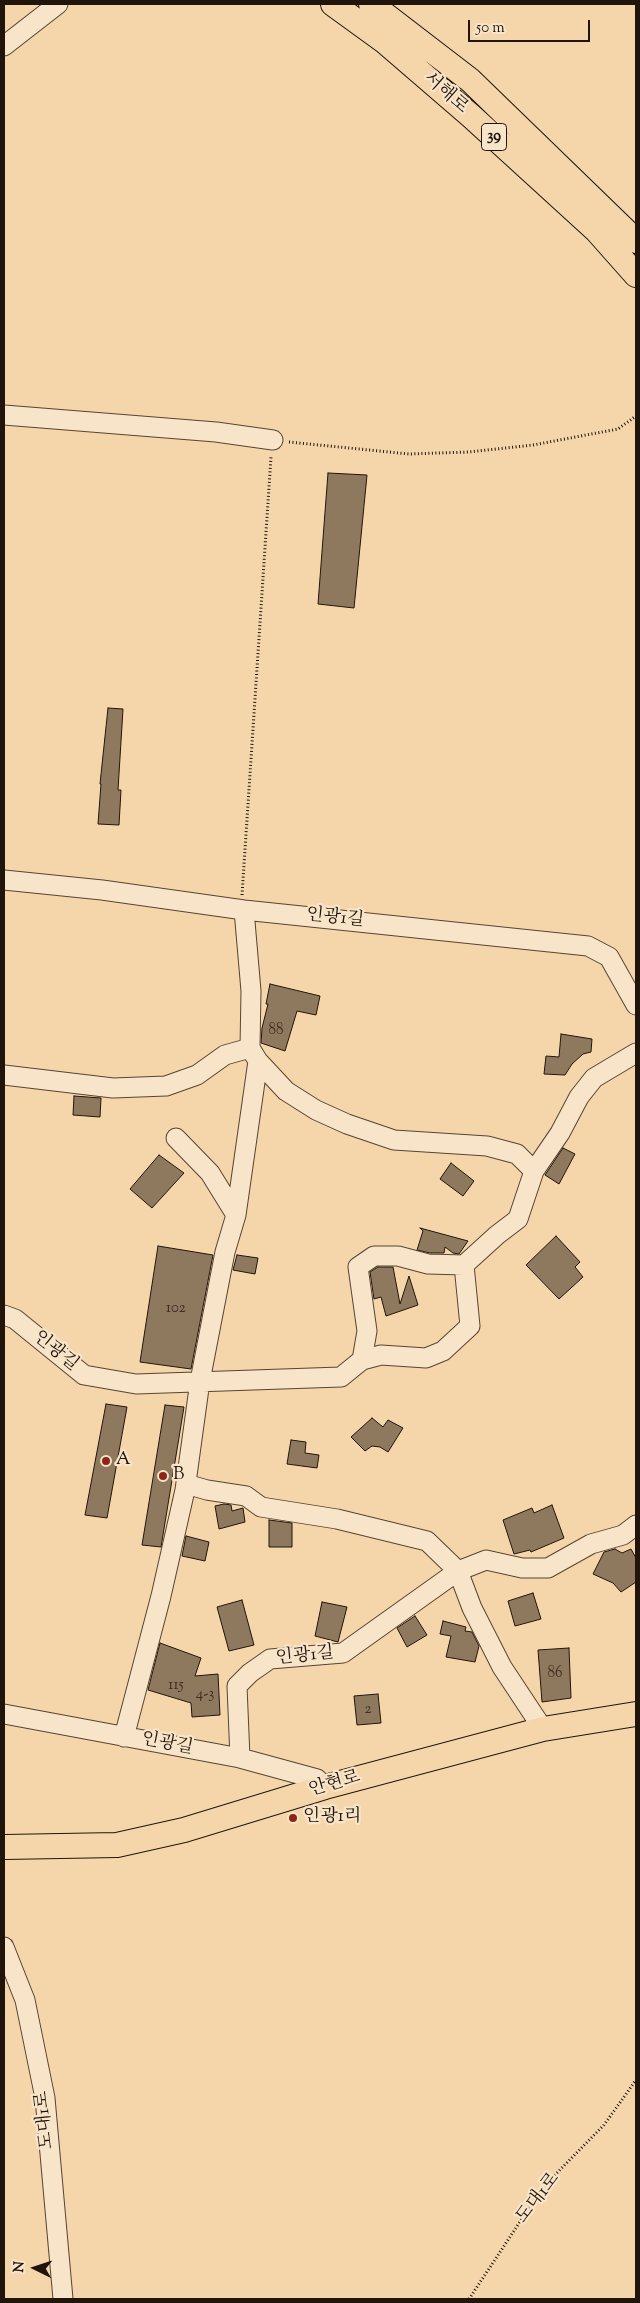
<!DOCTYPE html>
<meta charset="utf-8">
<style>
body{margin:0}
#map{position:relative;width:640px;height:2303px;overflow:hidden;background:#f5d6ab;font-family:"Sorts Mill Goudy",serif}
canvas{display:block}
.frame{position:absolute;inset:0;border:5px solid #21150b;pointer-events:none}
.north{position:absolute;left:10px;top:2243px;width:50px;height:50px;-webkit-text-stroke:4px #f8e4c8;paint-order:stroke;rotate:274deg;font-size:14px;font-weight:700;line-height:20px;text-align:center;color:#21150b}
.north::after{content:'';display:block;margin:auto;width:18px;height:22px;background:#21150b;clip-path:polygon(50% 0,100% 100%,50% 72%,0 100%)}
.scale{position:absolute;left:468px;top:20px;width:122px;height:22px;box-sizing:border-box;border:2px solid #21150b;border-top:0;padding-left:6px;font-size:15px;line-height:18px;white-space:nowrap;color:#21150b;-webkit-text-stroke:4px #f8e4c8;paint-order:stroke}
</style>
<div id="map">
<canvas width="640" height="2303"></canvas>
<div class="frame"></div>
<div class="north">N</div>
<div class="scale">50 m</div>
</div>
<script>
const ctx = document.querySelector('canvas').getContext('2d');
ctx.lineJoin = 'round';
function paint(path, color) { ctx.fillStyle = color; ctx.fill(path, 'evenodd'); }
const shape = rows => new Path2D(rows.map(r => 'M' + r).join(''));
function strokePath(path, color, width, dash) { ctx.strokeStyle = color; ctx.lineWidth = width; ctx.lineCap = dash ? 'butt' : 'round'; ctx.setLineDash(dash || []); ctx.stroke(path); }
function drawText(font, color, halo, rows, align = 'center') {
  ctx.font = font + ' "Sorts Mill Goudy","Noto Serif KR",serif'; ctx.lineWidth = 4.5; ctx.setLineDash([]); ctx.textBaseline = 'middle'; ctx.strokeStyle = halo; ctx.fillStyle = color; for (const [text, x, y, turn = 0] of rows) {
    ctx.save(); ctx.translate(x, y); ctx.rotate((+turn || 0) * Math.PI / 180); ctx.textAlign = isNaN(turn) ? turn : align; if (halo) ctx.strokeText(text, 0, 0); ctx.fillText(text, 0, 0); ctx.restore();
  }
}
const building = shape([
 [328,473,367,475,354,608,318,604,328,473],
 [108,708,123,709,118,790,121,790,119,825,98,824,101,784,100,784,108,708],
 [270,984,320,996,316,1015,297,1011,285,1051,261,1043,262,1028,268,1004,266,1004,270,984],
 [561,1034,592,1039,591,1052,583,1054,572,1064,565,1075,544,1074,546,1056,559,1057,561,1034],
 [74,1096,101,1098,100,1117,73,1115,74,1096],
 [563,1148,575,1154,559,1184,545,1175,563,1148],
 [159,1155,184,1173,152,1208,130,1189,159,1155],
 [451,1163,474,1181,463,1196,440,1179,451,1163],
 [420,1228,468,1241,459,1254,453,1253,445,1247,444,1253,430,1253,417,1250,423,1231,420,1228],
 [556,1236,580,1262,575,1267,583,1277,559,1299,526,1265,556,1236],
 [158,1246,213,1255,191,1369,140,1362,158,1246],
 [237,1255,258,1258,255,1274,233,1270,237,1255],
 [378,1267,393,1267,400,1304,409,1276,418,1305,386,1316,381,1297,374,1299,370,1272,378,1267],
 [106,1404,127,1407,107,1518,85,1515,106,1404],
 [165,1405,184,1407,161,1547,142,1545,165,1405],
 [372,1418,383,1427,388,1420,403,1428,388,1452,380,1447,372,1446,365,1451,351,1437,372,1418],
 [291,1440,306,1442,305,1453,319,1455,317,1468,287,1464,291,1440],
 [224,1504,231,1505,232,1511,243,1508,245,1522,219,1529,215,1506,224,1504],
 [552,1505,564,1538,531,1552,530,1550,514,1554,503,1520,532,1508,534,1513,552,1505],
 [269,1520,292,1523,292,1547,269,1547,269,1520],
 [186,1536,209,1542,205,1561,182,1556,186,1536],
 [615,1549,622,1553,631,1549,636,1558,636,1582,621,1592,613,1583,593,1574,604,1552,615,1549],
 [533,1593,541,1619,515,1626,508,1601,533,1593],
 [242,1600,254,1645,229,1651,217,1607,242,1600],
 [322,1602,347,1607,338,1642,315,1636,322,1602],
 [415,1616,427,1635,407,1647,397,1628,415,1616],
 [443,1621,466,1627,465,1631,472,1632,479,1646,475,1662,446,1657,451,1636,440,1634,443,1621],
 [160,1643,201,1658,195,1676,218,1674,220,1715,192,1717,191,1703,148,1690,160,1643],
 [569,1648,571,1698,542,1702,538,1650,569,1648],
 [378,1694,381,1723,357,1725,354,1696,378,1694]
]);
paint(building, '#8f795e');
strokePath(building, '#21150b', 1);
const minor = shape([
 [4,46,58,4],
 [4,415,216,432,273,440],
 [4,880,102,890,244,910,588,946,609,957,636,1005],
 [244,910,251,991,250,1048],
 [258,1061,286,1091,316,1110,347,1124,394,1140,487,1146,517,1154,534,1171],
 [4,1075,113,1088,166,1086,197,1075,225,1055,250,1048],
 [176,1138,210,1173,236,1215],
 [4,1315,15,1319,84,1375,136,1384,341,1377,362,1360,367,1331,358,1267,374,1256,398,1256,428,1264,464,1265,497,1235,518,1219,534,1171,560,1133,579,1097,594,1078,636,1053],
 [362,1360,381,1355,426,1358,443,1351,470,1326,464,1265],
 [186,1484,207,1490,246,1496,261,1507,337,1519,427,1541,458,1571,472,1608,502,1667,543,1729],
 [4,1714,240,1758,317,1779,325,1787],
 [124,1737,161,1596,185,1490,200,1381,225,1252,236,1215,258,1061,250,1048],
 [240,1758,237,1686,250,1673,270,1659,343,1653,458,1571,486,1560,522,1568,548,1568,591,1544,623,1535,636,1525],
 [4,1947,25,2000,45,2098,63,2299]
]);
const major = shape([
 [333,4,384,41,471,116,597,231,636,275],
 [371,4,470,80,636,241],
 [4,1847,117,1845,184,1830,325,1787,543,1729,636,1714]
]);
strokePath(minor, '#564533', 21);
strokePath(major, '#21150b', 26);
strokePath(shape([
 [289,442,409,454,469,452,533,445,618,429,636,416],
 [242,895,271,457],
 [469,2299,543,2187,604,2125,636,2080]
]), '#21150b', 3, [1, 2.5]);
strokePath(minor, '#f8e4c8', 19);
strokePath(major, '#f5d6ab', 24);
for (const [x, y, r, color] of [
 [106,1461,5,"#8f2418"],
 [163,1476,5,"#8f2418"],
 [293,1818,5,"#8f2418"]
]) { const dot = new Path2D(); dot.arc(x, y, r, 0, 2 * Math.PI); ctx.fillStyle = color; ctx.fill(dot); strokePath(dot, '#f8e4c8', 2); }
drawText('15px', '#3c2e20', null, [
 ["88",276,1031],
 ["102",176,1309],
 ["86",555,1674],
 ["115",176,1686],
 ["4-3",205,1695],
 ["2",368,1710]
]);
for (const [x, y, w] of [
 [494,137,25]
]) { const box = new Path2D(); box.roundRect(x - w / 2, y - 13.5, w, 27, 4); ctx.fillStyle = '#f8e4c8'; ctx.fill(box); strokePath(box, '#21150b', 1); }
drawText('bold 16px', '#21150b', null, [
 ["39",494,137]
]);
drawText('18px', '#21150b', '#f8e4c8', [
 ["서해로",445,94,41],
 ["인광1길",335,919,6],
 ["인광길",55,1352,39],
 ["인광1길",305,1657,-6],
 ["인광길",167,1745,11],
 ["안현로",335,1785,-16],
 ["도대1로",46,2120,-96],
 ["도대1로",539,2199,-52]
]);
drawText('18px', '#21150b', '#f8e4c8', [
 ["A",116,1461],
 ["B",173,1476],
 ["인광1리",303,1818]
], 'left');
</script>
